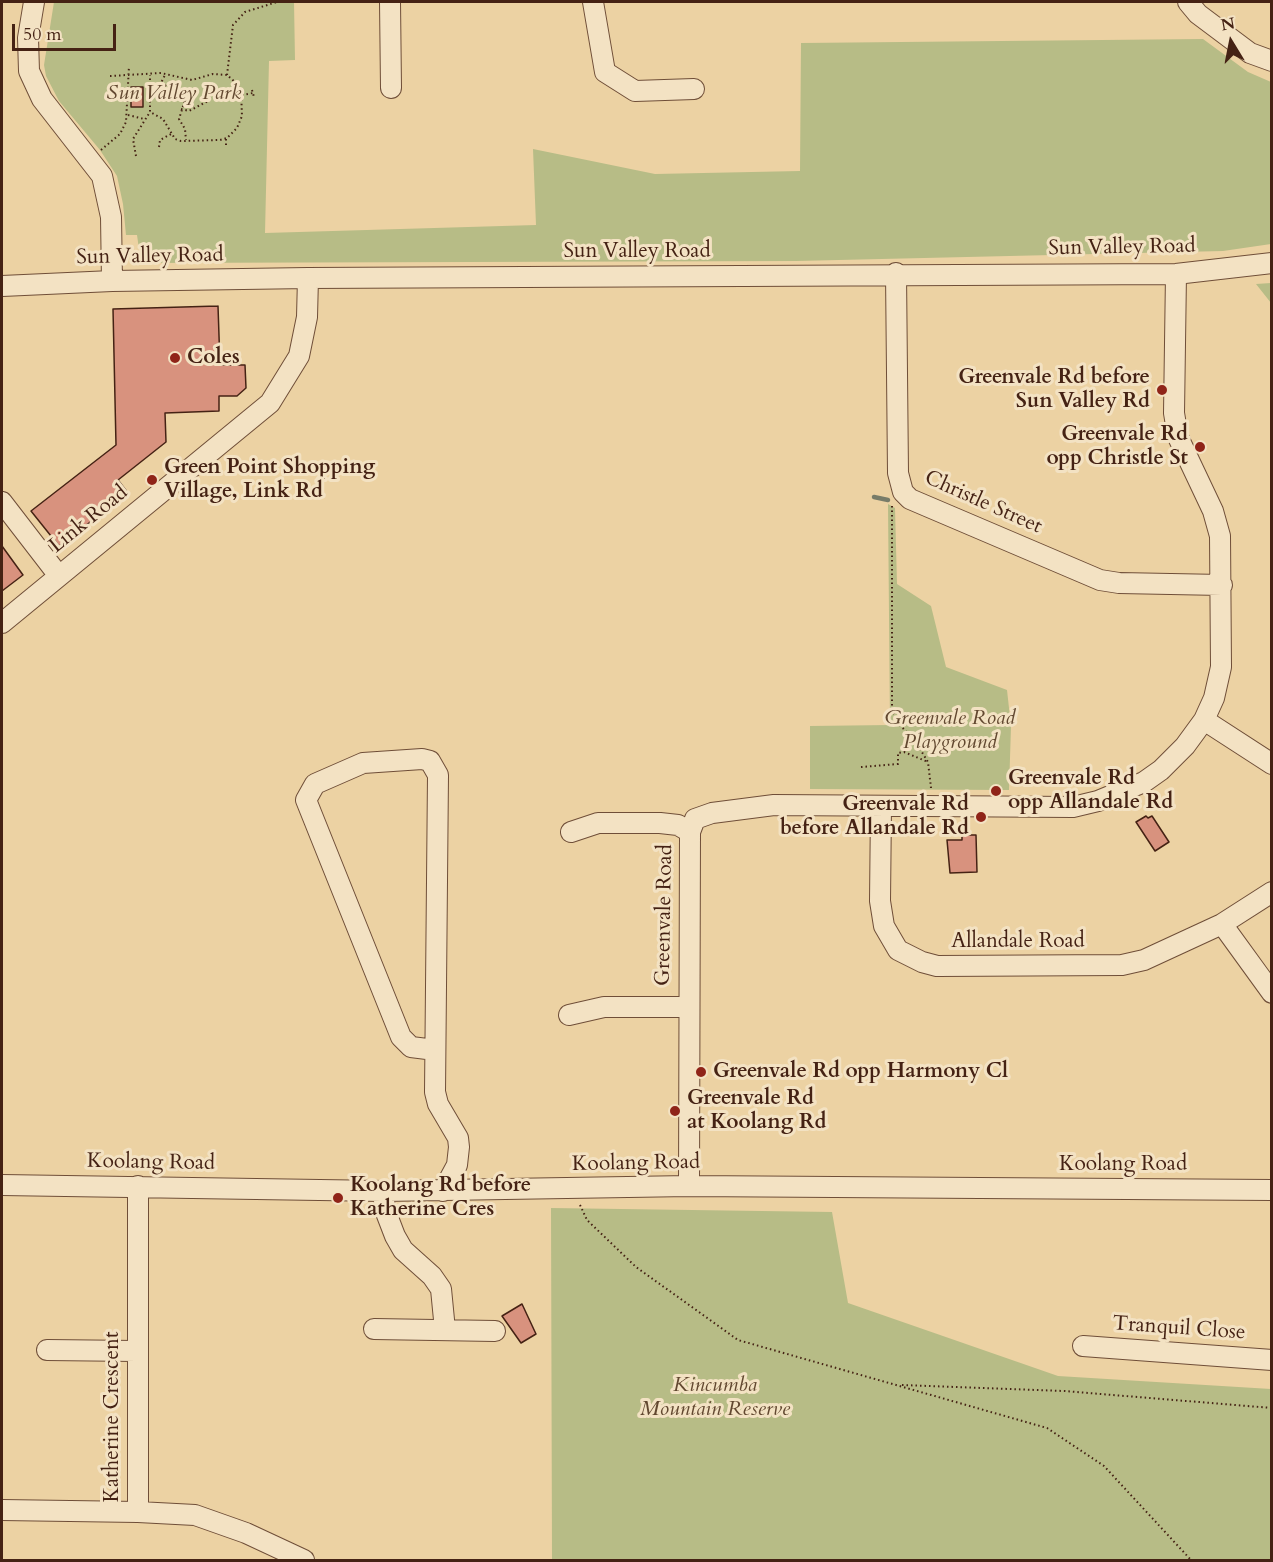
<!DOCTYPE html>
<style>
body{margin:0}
#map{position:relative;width:1273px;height:1562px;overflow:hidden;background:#ecd2a3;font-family:Cardo,serif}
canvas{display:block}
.frame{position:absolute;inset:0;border:3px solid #452214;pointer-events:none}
.north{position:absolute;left:1201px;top:12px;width:60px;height:60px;-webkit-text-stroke:4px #f3e2c3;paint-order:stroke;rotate:350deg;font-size:16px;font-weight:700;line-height:24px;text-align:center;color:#452214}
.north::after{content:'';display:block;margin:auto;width:21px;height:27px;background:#452214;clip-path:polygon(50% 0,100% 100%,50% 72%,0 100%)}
.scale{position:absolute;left:12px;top:24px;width:104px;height:27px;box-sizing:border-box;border:3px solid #452214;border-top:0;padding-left:8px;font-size:18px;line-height:21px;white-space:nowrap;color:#452214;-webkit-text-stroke:4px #f3e2c3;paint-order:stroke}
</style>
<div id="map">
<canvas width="1273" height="1562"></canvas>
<div class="frame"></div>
<div class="north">N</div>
<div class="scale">50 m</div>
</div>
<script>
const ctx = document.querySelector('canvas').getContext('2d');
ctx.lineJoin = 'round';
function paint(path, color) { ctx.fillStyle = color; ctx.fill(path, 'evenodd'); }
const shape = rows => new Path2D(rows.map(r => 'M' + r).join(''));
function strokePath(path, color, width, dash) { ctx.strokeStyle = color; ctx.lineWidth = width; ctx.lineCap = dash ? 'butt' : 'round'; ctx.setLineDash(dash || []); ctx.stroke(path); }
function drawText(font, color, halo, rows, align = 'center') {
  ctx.font = font + ' Cardo,serif'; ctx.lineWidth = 6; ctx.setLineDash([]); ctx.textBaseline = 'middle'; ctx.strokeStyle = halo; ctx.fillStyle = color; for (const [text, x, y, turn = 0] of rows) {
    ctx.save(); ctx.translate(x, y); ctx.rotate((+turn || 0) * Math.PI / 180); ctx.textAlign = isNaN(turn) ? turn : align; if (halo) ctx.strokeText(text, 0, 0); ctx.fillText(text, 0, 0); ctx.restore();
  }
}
paint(shape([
 [54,2,294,2,295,60,269,61,265,233,536,225,533,149,655,174,800,171,801,43,1203,39,1248,72,1271,82,1271,244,1223,251,796,261,141,263,137,235,126,235,123,204,117,176,100,150,59,101,46,76,44,65],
 [1271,283,1272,283,1271,303,1256,284],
 [888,504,895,508,897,584,931,606,946,667,1007,690,1011,726,1009,790,810,789,810,726,890,725],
 [551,1208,832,1212,848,1303,1058,1376,1271,1389,1271,1560,552,1560]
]), '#b7bc86');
strokePath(shape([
 [874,497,888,500]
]), '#787c69', 4.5);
const building = shape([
 [131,87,143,87,143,107,131,107,131,87],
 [218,306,220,365,245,365,246,388,237,396,219,396,219,411,165,413,166,442,118,480,128,493,59,546,31,511,116,445,113,309,218,306],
 [2,546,23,575,2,591,2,546],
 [1146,816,1148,818,1152,816,1169,842,1155,851,1136,822,1146,816],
 [962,835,976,835,977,872,950,873,947,840,962,840,962,835],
 [522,1304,536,1334,521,1343,502,1316,522,1304]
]);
paint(building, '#d8927e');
strokePath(building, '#452214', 1.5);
const minor = shape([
 [34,2,28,38,29,71,42,99,102,176,111,217,112,281],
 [390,2,391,88],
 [593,2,605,72,635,91,694,89],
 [1188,2,1198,14,1250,53,1272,61],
 [896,273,898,473,903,492,910,499,1100,580,1119,583,1222,585],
 [2,286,112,281,308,278,1176,274,1272,263],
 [2,502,59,576],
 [2,623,270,403,299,356,307,317,308,278],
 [1204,720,1272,764],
 [881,806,880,901,884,926,898,950,922,962,937,966,1122,965,1144,960,1222,924,1272,892],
 [571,832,598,823,660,823,678,825,690,832],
 [1222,924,1272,993],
 [569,1015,604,1007,688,1007],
 [435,1050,411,1047,401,1037,306,800,315,784,363,763,422,759,430,761,438,775,435,1092,438,1104,458,1138,459,1147,457,1165,443,1191],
 [2,1185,383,1191,689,1186,1272,1190],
 [689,1186,690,832,695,819,712,813,774,805,1073,807,1098,801,1144,782,1161,770,1185,746,1204,720,1214,698,1221,667,1220,536,1213,511,1178,437,1174,413,1176,274],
 [383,1191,385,1210,395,1236,403,1250,432,1276,441,1289,445,1330],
 [374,1329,495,1331],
 [1083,1346,1272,1360],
 [47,1350,136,1351],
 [2,1510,138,1512,138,1186],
 [138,1512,195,1515,246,1533,304,1560]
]);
strokePath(minor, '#6f4e38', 22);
strokePath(shape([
 [227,75,233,25,245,12,277,2],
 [110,76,161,73,192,80,213,74,227,75,236,83,241,91,242,116,237,128,227,138,220,140,181,141,175,139,163,119,150,112,150,75],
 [161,83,181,94,185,100,179,119,185,129,186,140],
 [150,87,161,83,165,75],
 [252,90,254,97],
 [242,95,253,93],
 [185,100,194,107],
 [181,109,189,111,208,101,212,94],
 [128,115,144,119],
 [226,139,226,146],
 [159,147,160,140,171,134],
 [101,150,120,134,126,122,129,66],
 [136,156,133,139,150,112],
 [892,506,892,709,899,724,915,741,928,762,931,788],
 [861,767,898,764,898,753,904,752,928,762],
 [580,1205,587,1220,636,1267,738,1340,1047,1428,1104,1466,1191,1560],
 [902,1385,1064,1391,1272,1408]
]), '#452214', 2, [1.5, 3]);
strokePath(minor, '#f3e2c3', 20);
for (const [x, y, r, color] of [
 [175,358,6,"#8f2418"],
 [1162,390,6,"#8f2418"],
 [1200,447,6,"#8f2418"],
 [152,480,6,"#8f2418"],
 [996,791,6,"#8f2418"],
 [981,817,6,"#8f2418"],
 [701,1072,6,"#8f2418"],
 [675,1111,6,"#8f2418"],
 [338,1198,6,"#8f2418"]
]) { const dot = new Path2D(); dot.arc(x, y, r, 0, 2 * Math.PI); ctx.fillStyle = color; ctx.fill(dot); strokePath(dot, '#f3e2c3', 2); }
drawText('italic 21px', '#624830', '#f3e2c3', [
 ["Sun Valley Park",174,94],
 ["Greenvale Road",950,719],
 ["Playground",950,743],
 ["Kincumba",715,1386],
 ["Mountain Reserve",715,1410]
]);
drawText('21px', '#452214', '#f3e2c3', [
 ["Sun Valley Road",1122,248,-1],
 ["Sun Valley Road",637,252],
 ["Sun Valley Road",150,257,-1],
 ["Christle Street",983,503,24],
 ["Link Road",89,520,-39],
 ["Greenvale Road",665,915,-89],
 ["Allandale Road",1018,942],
 ["Koolang Road",151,1163,1],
 ["Koolang Road",636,1164,-1],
 ["Koolang Road",1123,1165],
 ["Tranquil Close",1179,1329,4],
 ["Katherine Crescent",113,1417,-90]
]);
drawText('bold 21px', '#452214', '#f3e2c3', [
 ["Coles",187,358],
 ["Greenvale Rd before",1150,378,"right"],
 ["Sun Valley Rd",1150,402,"right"],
 ["Greenvale Rd",1188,435,"right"],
 ["opp Christle St",1188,459,"right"],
 ["Green Point Shopping",164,468],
 ["Village, Link Rd",164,492],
 ["Greenvale Rd",1008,779],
 ["opp Allandale Rd",1008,803],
 ["Greenvale Rd",969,805,"right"],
 ["before Allandale Rd",969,829,"right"],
 ["Greenvale Rd opp Harmony Cl",713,1072],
 ["Greenvale Rd",687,1099],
 ["at Koolang Rd",687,1123],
 ["Koolang Rd before",350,1186],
 ["Katherine Cres",350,1210]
], 'left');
</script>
